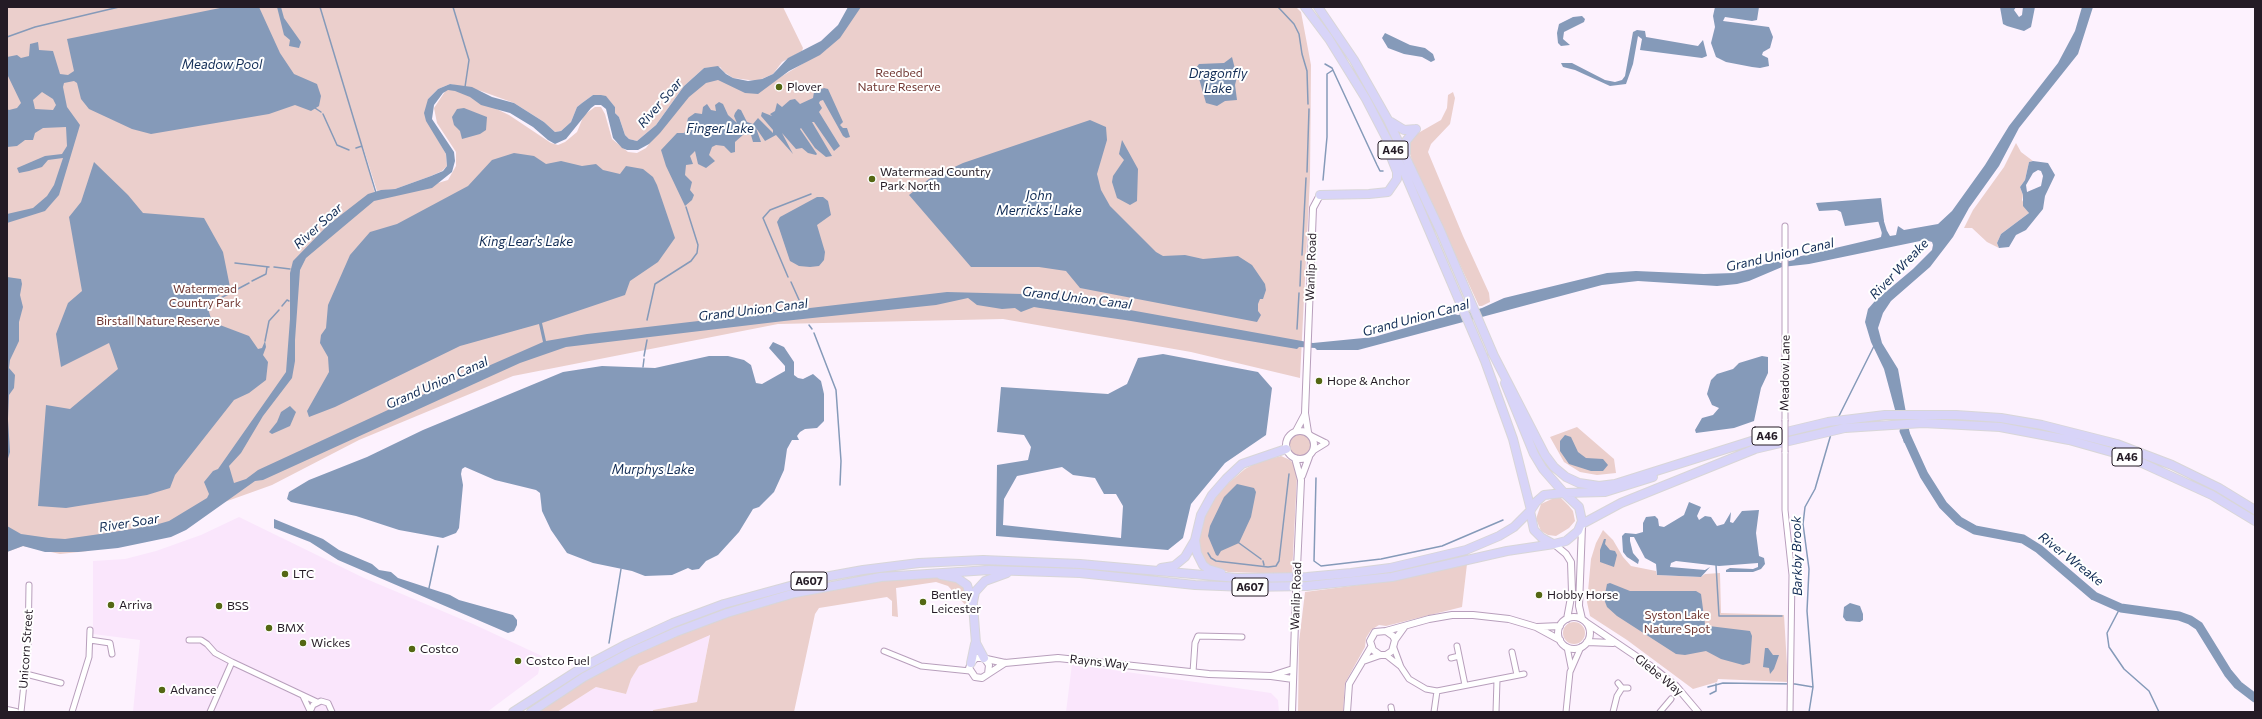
<!DOCTYPE html>
<style>
body{margin:0}
#map{position:relative;width:2262px;height:719px;overflow:hidden;background:#fdf2fe;font-family:Commissioner,sans-serif}
canvas{display:block}
.frame{position:absolute;inset:0;border:8px solid #241b25;pointer-events:none}
</style>
<div id="map">
<canvas width="2262" height="719"></canvas>
<div class="frame"></div>
</div>
<script>
const ctx = document.querySelector('canvas').getContext('2d');
ctx.lineJoin = 'round';
function paint(path, color) { ctx.fillStyle = color; ctx.fill(path, 'evenodd'); }
const shape = rows => new Path2D(rows.map(r => 'M' + r).join(''));
function strokePath(path, color, width, dash) { ctx.strokeStyle = color; ctx.lineWidth = width; ctx.lineCap = dash ? 'butt' : 'round'; ctx.setLineDash(dash || []); ctx.stroke(path); }
function drawText(font, color, halo, rows, align = 'center') {
  ctx.font = font + ' Commissioner,sans-serif'; ctx.lineWidth = 4; ctx.setLineDash([]); ctx.textBaseline = 'middle'; ctx.strokeStyle = halo; ctx.fillStyle = color; for (const [text, x, y, turn = 0] of rows) {
    ctx.save(); ctx.translate(x, y); ctx.rotate((+turn || 0) * Math.PI / 180); ctx.textAlign = isNaN(turn) ? turn : align; if (halo) ctx.strokeText(text, 0, 0); ctx.fillText(text, 0, 0); ctx.restore();
  }
}
paint(shape([
 [239,517,364,578,473,624,542,656,538,674,487,712,133,712,140,640,93,634,93,561,125,559,156,551,201,535],
 [710,634,697,702,653,710,653,712,557,712,596,687,626,694,630,680,639,666],
 [1072,664,1271,693,1278,700,1279,712,1066,712]
]), '#fae6fc');
paint(shape([
 [7,7,783,7,803,48,802,51,782,62,773,74,757,81,733,78,724,72,720,67,704,68,684,86,656,125,637,141,629,139,625,135,619,117,615,113,615,107,608,99,601,95,593,95,582,103,577,107,571,122,561,131,555,132,544,122,514,103,481,91,450,84,438,89,428,99,435,135,446,154,447,166,442,171,431,176,395,189,377,191,362,144,376,198,415,190,448,180,456,166,456,152,437,123,434,108,446,90,453,88,509,115,551,143,558,145,565,142,577,132,584,115,595,107,601,107,605,114,612,139,628,152,637,153,646,148,680,104,707,78,715,77,754,93,827,49,852,7,1296,7,1301,12,1311,65,1310,178,1300,378,1191,352,1003,319,778,324,513,376,359,440,272,485,88,551,60,554,23,546,7,552],
 [1453,92,1455,98,1450,124,1431,144,1428,152,1463,236,1489,293,1490,302,1482,306,1479,306,1412,161,1409,149,1410,142,1413,136,1441,120,1447,108,1448,95],
 [2016,143,2021,152,2033,161,2029,162,2025,180,2020,187,2023,195,2022,200,2029,213,2001,234,1997,243,1999,248,1987,242,1972,228,1964,228,1973,210,2004,167],
 [1577,427,1614,459,1616,473,1597,475,1580,472,1564,462,1550,437],
 '1286 445a14 14 0 1 1 28 0a14 14 0 1 1-28 0Z',
 [1281,456,1290,460,1294,464,1297,476,1292,574,1228,572,1208,565,1199,550,1199,537,1205,513,1212,501,1225,486,1245,469,1258,462],
 [1554,498,1561,498,1569,506,1573,511,1575,521,1569,528,1556,536,1548,535,1541,531,1536,519,1541,504],
 [1603,530,1613,540,1623,557,1631,566,1656,571,1657,575,1701,577,1705,574,1720,573,1721,613,1784,615,1788,682,1718,679,1717,682,1693,689,1627,640,1590,616,1587,602,1591,559,1596,543],
 [1467,564,1462,607,1386,626,1379,625,1371,630,1366,638,1365,647,1345,683,1343,712,1298,712,1299,642,1305,592,1397,580],
 [915,574,962,581,973,605,969,609,948,586,936,582,896,588,898,617,892,616,892,601,887,597,819,608,815,614,794,712,653,712,653,710,697,702,710,635,639,666,631,679,626,694,596,687,557,712,531,712,584,677,676,632,795,593],
 '1563 633a11 11 0 1 1 22 0a11 11 0 1 1-22 0Z'
]), '#ebcfcc');
paint(shape([
 [225,7,259,7,280,53,294,74,317,84,321,96,319,106,311,111,295,105,269,114,151,134,132,129,89,109,81,99,77,83,74,81,64,83,63,87,67,107,80,125,59,195,45,211,7,223,7,214,33,208,47,196,54,185,63,158,48,160,42,167,29,171,19,173,17,168,45,156,62,154,67,146,66,127,43,128,35,133,33,140,25,140,17,146,7,147,7,109,9,110,17,108,21,103,7,74,7,57,17,55,21,58,29,56,30,44,38,42,39,50,53,51,60,74,68,75,74,71,67,39],
 [42,92,53,99,56,105,53,110,35,109,33,100],
 [277,7,281,7,284,18,301,42,299,48,289,46,290,40,284,35],
 [848,7,861,7,840,38,820,55,789,71,758,94,745,93,718,80,706,83,689,97,660,133,649,144,638,150,627,150,622,148,613,138,606,109,601,105,595,105,591,108,566,139,555,144,548,140,533,127,510,113,481,105,470,97,455,91,448,90,443,93,434,105,432,119,454,152,455,161,452,172,432,188,374,201,306,258,300,270,295,340,295,361,292,378,263,416,241,453,229,466,234,483,246,479,258,470,390,409,543,342,539,324,460,346,335,407,309,417,307,411,329,372,328,357,320,343,321,335,326,328,328,305,350,255,370,232,397,224,468,186,492,160,514,153,534,156,546,164,561,161,582,166,596,164,603,170,620,174,626,166,643,169,653,177,657,185,675,238,658,262,630,281,625,295,542,323,546,341,587,334,947,292,1022,294,1069,299,1313,343,1374,337,1454,314,1458,315,1482,308,1504,298,1607,273,1636,271,1704,274,1734,273,1755,268,1758,263,1762,265,1778,261,1780,263,1794,260,1797,257,1878,238,1881,237,1882,232,1887,231,1890,236,1896,235,1898,226,1904,230,1938,224,1952,211,1985,165,2009,126,2058,63,2075,31,2082,7,2093,7,2078,54,2019,128,1999,166,1969,208,1953,237,1930,267,1891,301,1883,313,1878,328,1882,343,1898,369,1911,440,1904,443,1884,369,1871,342,1865,322,1868,309,1875,301,1913,269,1932,250,1933,245,1932,242,1925,240,1809,264,1782,267,1749,281,1737,284,1717,286,1638,281,1602,285,1358,350,1317,350,1315,348,1299,347,1297,349,1125,320,1040,308,1034,307,1021,312,1015,308,1002,309,977,305,968,298,936,305,784,321,566,347,520,363,263,480,255,481,186,530,171,537,118,548,78,552,45,552,23,546,7,552,7,526,21,534,49,538,65,539,107,533,155,525,169,521,207,498,209,494,204,482,213,471,218,469,286,372,290,319,290,273,293,261,328,225,368,194,381,190,395,189,431,176,443,171,447,166,446,154,426,121,424,113,428,99,438,89,450,84,472,87,492,97,514,103,544,122,555,132,561,131,571,122,577,107,582,103,593,95,601,95,606,96,615,107,615,113,619,117,625,135,629,139,637,141,656,125,684,86,704,68,718,66,726,74,733,78,748,81,762,79,773,74,788,58,821,41,838,25],
 [1715,7,1759,7,1757,20,1752,21,1725,17,1723,21,1769,27,1773,37,1770,48,1763,52,1762,55,1768,58,1769,66,1760,68,1752,67,1726,62,1716,57,1711,43,1715,27,1713,16],
 [2000,7,2016,7,2014,10,2019,17,2022,15,2023,7,2035,7,2031,27,2024,31,2007,26,2003,24],
 [1582,16,1585,19,1584,22,1564,32,1563,39,1570,45,1561,46,1558,43,1557,33,1559,24,1573,17],
 [1637,30,1645,31,1646,37,1698,46,1703,40,1707,56,1702,58,1640,50,1642,39,1638,36,1633,64,1626,84,1610,86,1575,70,1563,67,1561,63,1572,63,1605,80,1615,82,1622,80,1625,76,1633,32],
 [1385,33,1410,45,1425,48,1433,54,1435,60,1431,62,1422,57,1404,54,1388,48,1382,38],
 [1232,57,1237,77,1235,85,1237,100,1225,101,1217,106,1206,103,1196,68,1199,64,1224,63],
 [824,88,828,89,843,122,840,125,843,128,847,128,850,137,846,138,843,136,823,100,820,101,819,103,822,108,819,112,840,146,834,151,814,122,812,122,832,156,826,157,815,148,801,128,800,129,817,154,816,155,808,153,802,148,796,149,782,133,793,154,776,135,765,141,756,128,761,142,753,142,751,135,744,134,735,142,735,152,731,153,724,146,716,145,712,147,709,155,715,161,706,168,698,164,695,151,690,156,693,164,686,165,685,175,692,182,690,190,694,195,692,200,685,206,666,166,661,150,677,133,684,133,686,130,691,132,687,122,688,118,695,113,702,114,703,107,707,104,711,110,716,111,715,105,719,102,723,104,728,115,737,123,734,116,735,113,738,109,741,110,747,122,753,124,758,118,773,133,773,130,761,116,762,112,772,116,770,114,775,111,777,103,782,107,790,100,795,99,800,104,813,98,814,92],
 [464,108,487,117,486,130,480,134,462,139,460,131,454,125,452,117,457,109],
 [1090,120,1106,127,1107,140,1097,174,1101,190,1110,206,1156,252,1163,256,1185,255,1203,259,1238,256,1252,265,1265,284,1266,290,1263,299,1260,299,1258,304,1258,311,1261,315,1257,322,1080,288,1066,271,1039,267,971,267,909,195,929,179,963,163],
 [1122,140,1138,169,1137,201,1130,205,1117,198,1112,182,1113,176,1124,160,1119,154],
 [2033,161,2048,163,2055,175,2045,196,2043,209,2026,230,2016,235,2009,247,1999,248,1997,243,2001,234,2029,213,2023,206,2023,195,2020,187,2025,180,2029,162],
 [2038,170,2041,171,2043,176,2041,186,2027,192,2026,185,2033,173],
 [94,162,128,195,143,213,204,218,223,252,230,287,207,305,212,322,249,336,258,349,262,348,265,341,266,347,263,355,268,362,266,380,249,393,234,400,175,475,170,488,147,495,66,508,38,506,46,405,70,409,118,369,109,343,61,367,56,334,68,303,82,291,69,217,81,202],
 [817,197,823,197,828,201,831,215,817,225,825,252,824,260,819,266,810,267,799,266,790,261,777,222,780,217],
 [1881,198,1884,221,1845,226,1841,212,1837,210,1819,211,1816,203],
 [7,277,21,279,22,284,20,295,23,307,19,322,19,341,10,360,9,368,15,375,14,388,9,395,8,419,10,452,7,462],
 [773,342,784,347,794,362,794,375,798,378,803,379,813,374,821,381,824,394,824,421,817,428,805,429,800,432,797,436,799,440,792,440,787,449,784,470,774,492,759,507,753,509,739,532,718,555,706,561,699,569,692,570,688,568,672,575,645,576,632,571,593,563,567,553,551,530,542,511,540,493,536,490,495,480,465,467,462,469,461,474,463,485,459,528,456,533,443,538,399,530,356,516,291,502,287,499,289,492,309,480,367,457,423,430,563,372,602,366,655,368,709,356,728,356,744,360,751,365,756,383,762,384,785,371,785,366,769,348],
 [1163,354,1258,372,1272,388,1266,435,1225,463,1191,504,1183,538,1168,550,996,536,997,465,1028,460,1031,447,1024,435,997,432,1001,387,1108,394,1127,384,1138,358],
 [1062,467,1073,475,1095,478,1104,494,1116,494,1123,506,1121,538,1003,525,1004,499,1017,476],
 [1762,356,1768,357,1768,373,1761,388,1754,421,1734,428,1696,433,1695,430,1702,418,1713,415,1719,408,1712,405,1707,394,1711,380,1717,374,1733,369,1739,363],
 [290,406,296,412,290,426,272,434,269,432,277,422,281,412],
 [1565,435,1571,437,1578,452,1586,458,1603,459,1608,465,1603,471,1591,471,1569,464,1560,451,1560,441],
 [1237,484,1254,488,1256,492,1251,517,1239,543,1221,551,1218,556,1216,555,1208,536,1210,526,1224,497],
 [1689,502,1701,507,1697,516,1699,520,1705,516,1711,517,1717,526,1724,524,1731,512,1730,522,1733,523,1742,511,1759,510,1756,533,1759,556,1764,558,1765,564,1761,569,1753,572,1726,572,1726,570,1730,568,1753,569,1758,567,1758,563,1719,566,1676,561,1671,563,1670,567,1705,570,1710,567,1701,577,1657,575,1656,564,1645,558,1634,537,1630,537,1630,541,1633,553,1639,560,1638,564,1627,557,1623,552,1622,536,1625,533,1636,534,1643,532,1643,523,1646,517,1655,516,1658,519,1659,526,1664,527,1684,515],
 [274,519,323,539,339,550,372,564,379,570,391,572,398,578,450,595,459,600,513,615,517,620,517,625,514,631,508,633,338,560,310,542,274,528],
 [1604,539,1606,539,1605,544,1610,550,1615,551,1617,555,1614,567,1600,562,1600,550],
 [1610,583,1630,591,1696,591,1701,594,1705,624,1709,626,1750,631,1752,636,1750,663,1743,665,1721,659,1706,651,1685,655,1676,654,1617,616,1607,607,1604,599,1607,584],
 [1850,603,1860,606,1863,614,1863,620,1860,622,1846,621,1843,617,1844,607],
 [1765,648,1768,648,1773,655,1779,655,1774,669,1770,674,1769,668,1763,667]
]), '#859ab9');
strokePath(shape([
 [320,7,376,193],
 [453,7,469,60,465,87],
 [1278,7,1294,24,1299,34,1302,54,1307,71,1308,104],
 [7,37,35,27,119,7],
 [1325,64,1332,68,1377,165,1380,171,1383,171],
 [315,108,321,112],
 [323,114,337,145,349,150],
 [356,148,362,146],
 [1307,172,1309,109],
 [1323,180,1327,137,1327,74,1333,70],
 [1302,255,1306,178],
 [235,263,269,267],
 [274,267,290,269],
 [788,277,763,218,770,210,811,194],
 [252,281,266,274,267,267],
 [791,282,800,302],
 [1300,286,1301,261],
 [215,301,249,283],
 [282,306,287,300,289,301],
 [647,320,655,284,691,261,697,253,698,245,686,207],
 [809,325,812,329],
 [1297,329,1299,293],
 [814,333,836,390,841,461,840,485],
 [265,341,269,321,279,310],
 [644,356,647,340],
 [643,367,644,359],
 [1838,418,1874,346],
 [1316,478,1314,561,1321,566,1381,559,1442,546,1503,520],
 [1239,543,1261,559],
 [1208,553,1211,558,1216,561,1268,567,1276,566,1279,561,1289,474],
 [1263,561,1264,565],
 [1716,565,1719,616,1782,616],
 [429,588,438,546],
 [2120,608,2107,633,2109,647,2124,669,2149,691,2159,712],
 [609,643,621,569],
 [1708,687,1723,683,1795,684,1813,687],
 [1710,694,1716,691,1716,684],
 [1809,712,1813,687,1807,611,1809,569,1803,524,1805,507,1815,489,1831,434]
]), '#859ab9', 1.5);
strokePath(shape([
 [1881,221,1886,237]
]), '#859ab9', 5.5);
strokePath(shape([
 [1904,431,1924,475,1943,505,1959,521,1975,530,2023,539,2039,549,2094,596,2121,608,2179,616,2190,620,2199,626,2228,673,2238,685,2255,698]
]), '#859ab9', 9);
const minor = shape([
 [1785,420,1785,226],
 [1312,436,1326,443],
 [1313,451,1326,443],
 [1785,452,1785,510,1792,575,1790,712],
 [90,640,110,643,112,654],
 [189,640,201,640,207,644,215,653,232,662],
 [1457,646,1465,685],
 [1567,647,1571,667],
 [1394,648,1401,667,1409,679,1426,689,1437,691,1524,674],
 [884,651,921,666,970,671],
 [1512,652,1517,675],
 [1386,655,1400,666],
 [1451,658,1459,656],
 [1193,672,1195,643,1198,636,1242,637],
 [26,674,61,683],
 [1618,683,1622,688,1628,688],
 [303,696,310,711],
 [1391,707,1392,712],
 [21,712,28,647,29,585],
 [72,712,89,657,90,630],
 [210,712,232,662,317,702],
 [310,712,313,705,321,701,328,703,332,712],
 [1434,712,1437,691],
 [1496,712,1497,680],
 [1566,712,1570,672,1581,647],
 [1613,712,1617,696,1622,688],
 [1660,712,1671,699]
]);
const tertiary = shape([
 '1286 445a14 14 0 1 1 28 0a14 14 0 1 1-28 0Z',
 [1296,431,1305,414],
 [1308,432,1305,413,1313,208,1320,195],
 [1295,458,1301,480,1297,568],
 [1302,476,1309,457],
 [1582,526,1579,606,1582,619],
 [1554,544,1566,554,1571,562,1572,592,1567,619],
 '1558 633a16 16 0 1 1 32 0a16 16 0 1 1-32 0Z',
 [1587,623,1652,667,1676,686,1698,712],
 [1537,627,1560,626],
 [1386,631,1429,619,1452,615,1473,615,1509,619,1536,627,1560,640],
 [1395,640,1405,626],
 [1587,642,1613,643],
 [985,659,989,665,988,674,982,678,975,677,969,668,971,663,976,658,982,658,1005,663,1058,658,1209,674,1271,676,1293,679],
 [1363,661,1380,655,1386,655,1392,651,1395,640,1393,636,1386,631,1375,632,1370,641,1373,650,1380,655],
 [988,674,1005,663],
 [1271,676,1293,669],
 [7,710,16,712],
 [1292,712,1296,593],
 [1347,712,1349,684,1371,647]
]);
const trunk = shape([
 [1305,7,1329,39,1366,99,1405,174,1485,361,1513,439,1531,510],
 [1318,7,1354,60,1388,120,1440,230,1494,356],
 [1391,122,1404,130,1416,129],
 [1406,153,1406,141,1416,129],
 [1320,195,1369,194,1388,192,1397,179,1397,172,1391,157],
 [1492,352,1545,455,1554,467,1566,477,1579,483,1599,486,1615,484,1761,438,1828,422,1885,415,1956,415,2001,418,2042,425,2117,444,2172,465,2219,488,2255,510],
 [1505,383,1534,454,1543,469,1564,493],
 [1565,493,1605,492,1653,477],
 [1582,524,1621,503,1755,449,1845,428,1923,423,2000,427,2069,440,2115,453,2142,463,2212,495,2255,521],
 [1195,540,1197,553,1203,565,1208,569,1221,573],
 [1161,568,1174,566,1185,557,1195,540,1201,515,1212,495,1226,479,1242,464,1286,449],
 [941,575,957,578,967,585,973,605,976,643,984,658],
 [973,602,975,592,985,581,1007,573],
 [971,663,975,644],
 [513,712,580,669,627,644,673,623,724,604,819,578,863,570,919,563,983,560,1080,564,1237,578,1307,577,1351,573,1390,568,1466,550,1499,536,1514,527,1530,511],
 [531,712,584,677,631,652,676,632,727,613,795,593,881,577,989,570,1080,573,1195,585,1246,587,1307,586,1392,577,1507,551,1554,544,1566,541,1578,531,1582,521,1579,507,1564,493,1544,495,1536,502,1530,511,1534,530,1542,538,1553,544]
]);
strokePath(minor, '#b89fbc', 7);
strokePath(tertiary, '#b89fbc', 8);
strokePath(trunk, '#d8d6d8', 10);
strokePath(minor, '#fff', 5);
strokePath(tertiary, '#fff', 6);
strokePath(trunk, '#d8d4f8', 8);
const minorBridge = shape([
 [1785,452,1785,420]
]);
const tertiaryBridge = shape([
 [1296,593,1297,568]
]);
strokePath(minorBridge, '#b89fbc', 7, []);
strokePath(tertiaryBridge, '#b89fbc', 8, []);
strokePath(minorBridge, '#fff', 5);
strokePath(tertiaryBridge, '#fff', 6);
for (const [x, y, r, color] of [
 [779,87,4,"#546713"],
 [872,179,4,"#546713"],
 [1319,381,4,"#546713"],
 [285,574,4,"#546713"],
 [1539,595,4,"#546713"],
 [923,602,4,"#546713"],
 [111,605,4,"#546713"],
 [219,606,4,"#546713"],
 [269,628,4,"#546713"],
 [303,643,4,"#546713"],
 [412,649,4,"#546713"],
 [518,661,4,"#546713"],
 [162,690,4,"#546713"]
]) { const dot = new Path2D(); dot.arc(x, y, r, 0, 2 * Math.PI); ctx.fillStyle = color; ctx.fill(dot); strokePath(dot, '#fff', 1.5); }
for (const [x, y, w] of [
 [1393,150,30],
 [1767,436,30],
 [2127,457,30],
 [809,581,36],
 [1250,587,36]
]) { const box = new Path2D(); box.roundRect(x - w / 2, y - 9, w, 18, 3); ctx.fillStyle = '#fff'; ctx.fill(box); strokePath(box, '#241b25', 1); }
drawText('bold 11px', '#241b25', null, [
 ["A46",1393,150],
 ["A46",1767,436],
 ["A46",2127,457],
 ["A607",809,581],
 ["A607",1250,587]
]);
drawText('12px', '#713833', '#fff', [
 ["Reedbed",899,73],
 ["Nature Reserve",899,87],
 ["Watermead",205,289],
 ["Country Park",205,303],
 ["Birstall Nature Reserve",158,321],
 ["Syston Lake",1677,615],
 ["Nature Spot",1677,629]
]);
drawText('12px', '#241b25', '#fff', [
 ["Plover",787,87],
 ["Watermead Country",880,172],
 ["Park North",880,186],
 ["Hope & Anchor",1327,381],
 ["LTC",293,574],
 ["Bentley",931,595],
 ["Leicester",931,609],
 ["Hobby Horse",1547,595],
 ["Arriva",119,605],
 ["BSS",227,606],
 ["BMX",277,628],
 ["Wickes",311,643],
 ["Costco",420,649],
 ["Costco Fuel",526,661],
 ["Advance",170,690]
], 'left');
drawText('12px', '#241b25', '#fff', [
 ["Wanlip Road",1311,267,-88],
 ["Meadow Lane",1785,373,-89],
 ["Wanlip Road",1296,596,-88],
 ["Unicorn Street",26,649,-86],
 ["Rayns Way",1099,662,6],
 ["Glebe Way",1659,675,39]
]);
drawText('italic 13px', '#112c55', '#fff', [
 ["Meadow Pool",222,65],
 ["Dragonfly",1218,74],
 ["Lake",1218,89],
 ["River Soar",660,103,-49],
 ["Finger Lake",720,129],
 ["John",1039,196],
 ["Merricks' Lake",1039,211],
 ["River Soar",318,226,-42],
 ["King Lear's Lake",526,242],
 ["Grand Union Canal",1780,255,-13],
 ["River Wreake",1899,269,-46],
 ["Grand Union Canal",1077,298,7],
 ["Grand Union Canal",753,310,-7],
 ["Grand Union Canal",1416,318,-15],
 ["Grand Union Canal",437,383,-24],
 ["Murphys Lake",653,470],
 ["River Soar",129,523,-9],
 ["Barkby Brook",1797,556,-91],
 ["River Wreake",2071,559,38]
]);
</script>
